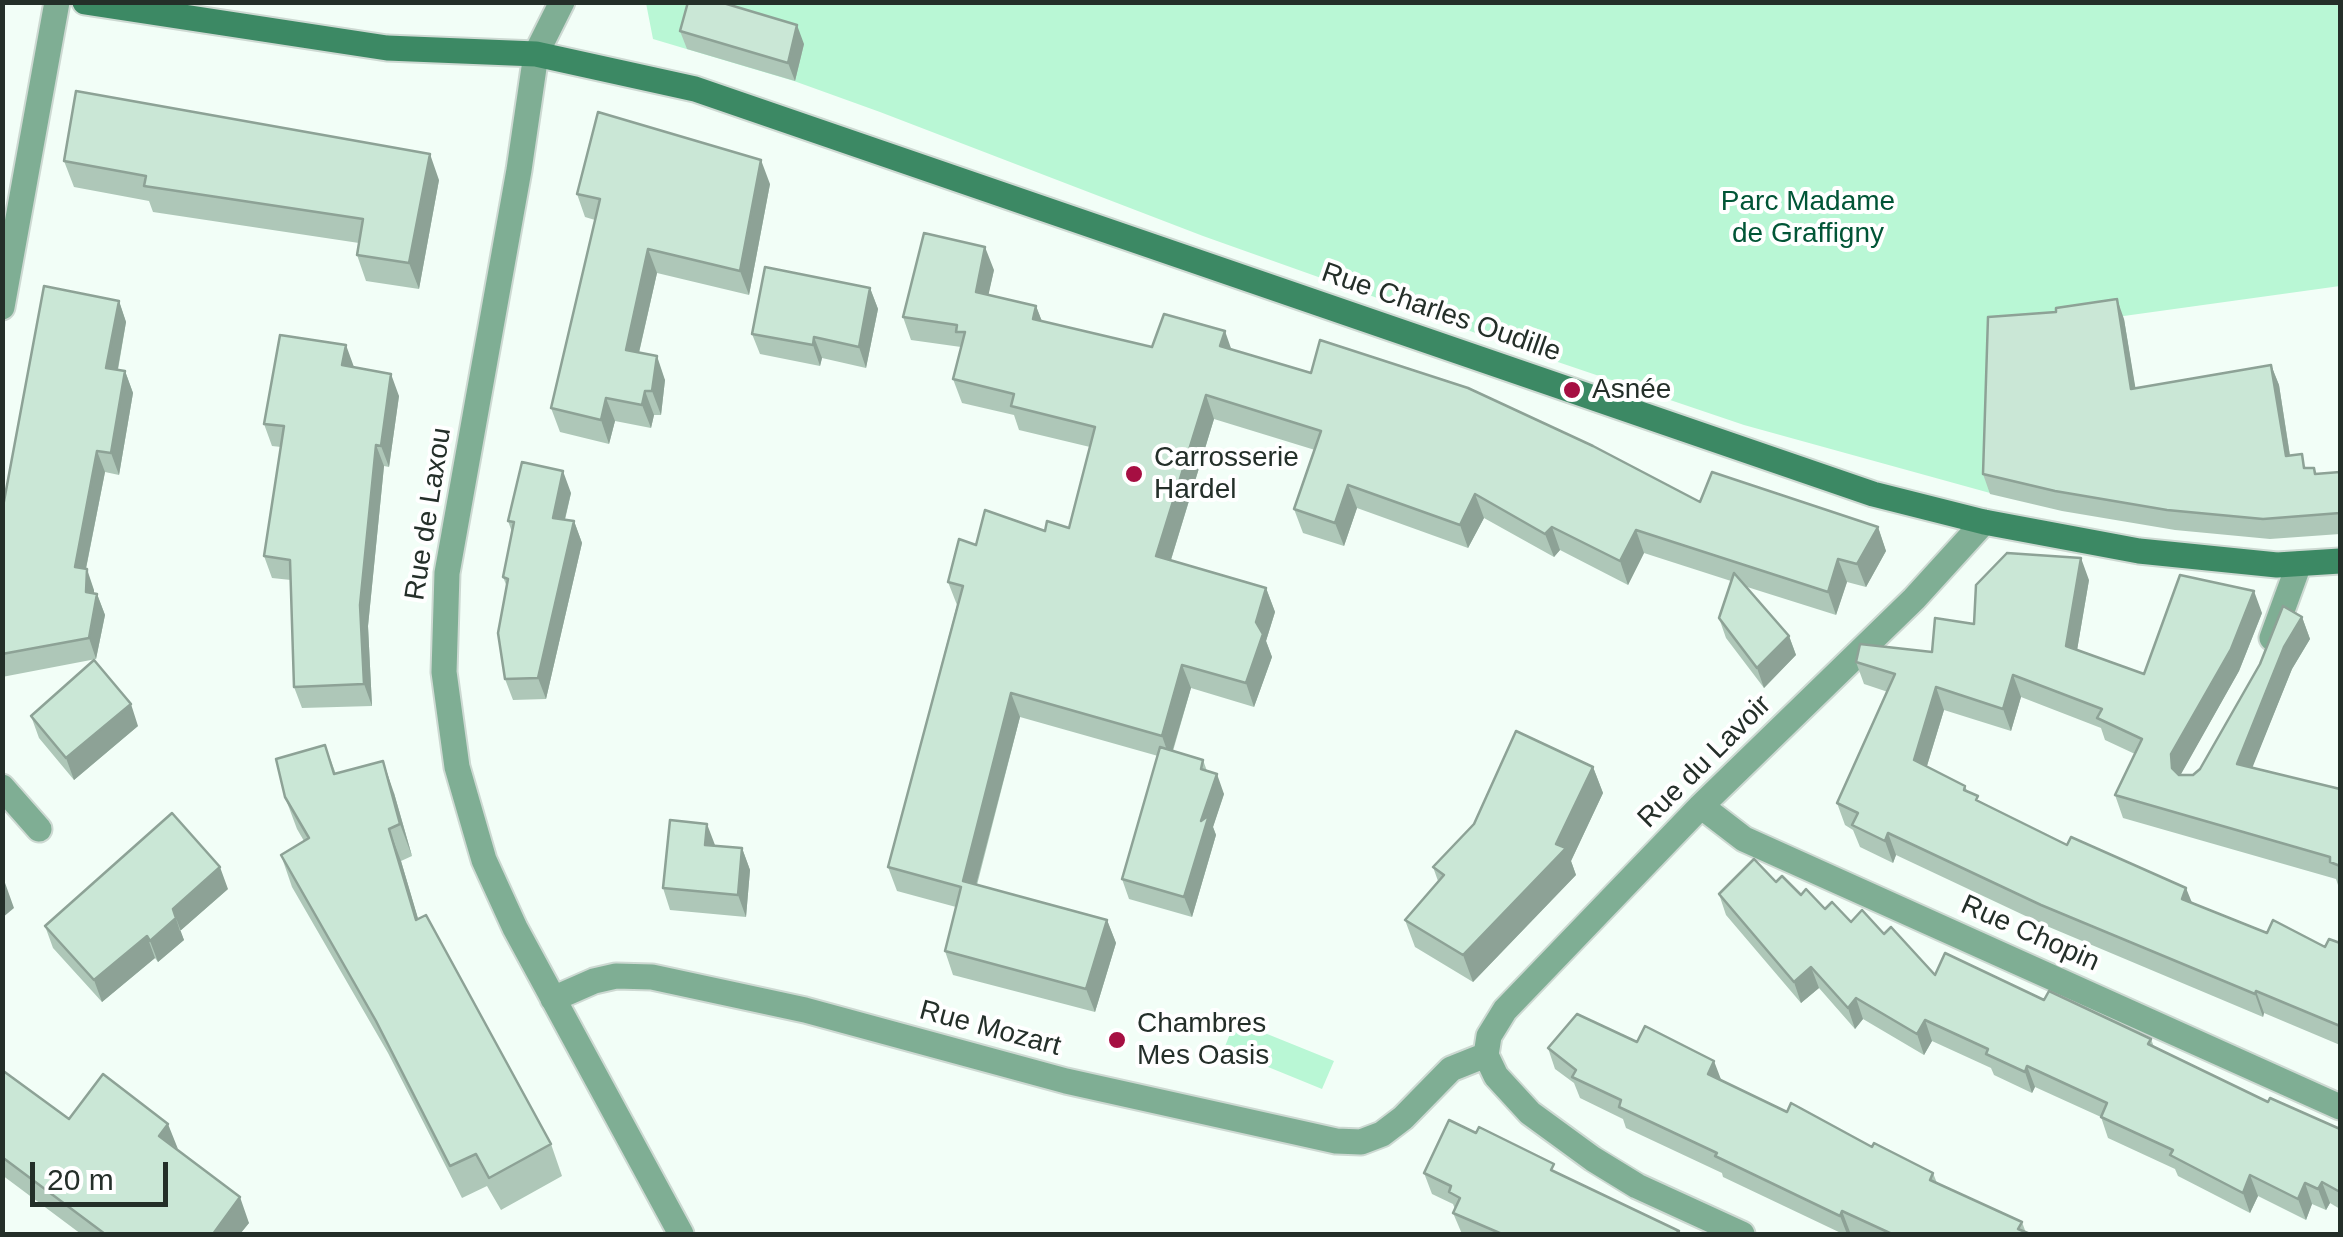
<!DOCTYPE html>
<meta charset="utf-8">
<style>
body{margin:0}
#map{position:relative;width:2343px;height:1237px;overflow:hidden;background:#f2fef7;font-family:Helvetica,sans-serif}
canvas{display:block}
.frame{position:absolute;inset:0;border:5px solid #242f29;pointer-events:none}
.scale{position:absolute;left:30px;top:1162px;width:138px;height:45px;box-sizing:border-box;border:5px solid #242f29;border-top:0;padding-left:12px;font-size:30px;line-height:35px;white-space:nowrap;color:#242f29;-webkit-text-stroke:8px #fff;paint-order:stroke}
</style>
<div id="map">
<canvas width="2343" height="1237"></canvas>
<div class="frame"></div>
<div class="scale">20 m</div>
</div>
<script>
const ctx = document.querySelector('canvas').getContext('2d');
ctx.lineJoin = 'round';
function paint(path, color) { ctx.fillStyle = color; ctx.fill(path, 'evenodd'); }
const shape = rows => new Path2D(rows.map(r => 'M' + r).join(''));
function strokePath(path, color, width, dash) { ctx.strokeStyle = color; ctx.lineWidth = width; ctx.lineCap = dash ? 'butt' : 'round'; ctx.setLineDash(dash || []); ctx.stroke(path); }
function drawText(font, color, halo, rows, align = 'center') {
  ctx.font = font + ' Helvetica,sans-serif'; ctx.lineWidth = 8; ctx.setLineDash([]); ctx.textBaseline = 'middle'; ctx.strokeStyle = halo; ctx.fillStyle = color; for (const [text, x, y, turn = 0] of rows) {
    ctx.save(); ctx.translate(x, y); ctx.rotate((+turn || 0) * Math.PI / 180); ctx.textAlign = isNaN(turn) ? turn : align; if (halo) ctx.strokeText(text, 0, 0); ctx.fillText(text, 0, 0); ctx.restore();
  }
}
paint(shape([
 [646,3,2340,3,2340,286,2059,325,1990,493,1744,425,1546,358,1203,236,880,112,794,81,653,39],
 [1235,1021,1334,1061,1322,1089,1224,1049]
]), '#b9f7d5');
const street = shape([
 [562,2,536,54,519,170,447,573,444,672,457,767,484,860,515,928,681,1234],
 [2,307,57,2],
 [2272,638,2299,564],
 [2,787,39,829],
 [1701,806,1744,839,2340,1107],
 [553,999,594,981,616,976,652,977,805,1010,1066,1081,1336,1141,1361,1142,1382,1134,1403,1118,1451,1069,1486,1055],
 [1486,1055,1489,1036,1505,1010,1701,806,1914,599,1984,522],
 [1486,1055,1496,1076,1530,1113,1593,1159,1637,1186,1742,1234]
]);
const secondary = shape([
 [85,2,387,48,536,54,695,89,1873,494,1984,522,2139,551,2277,565,2340,561]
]);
strokePath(street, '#cdd9d2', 29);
strokePath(secondary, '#cdd9d2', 29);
strokePath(street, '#7fae94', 25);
strokePath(secondary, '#3c8964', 25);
paint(shape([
 [680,31,804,44,795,81,687,49],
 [64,161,439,180,419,289,366,281,357,255,359,243,153,212,149,201,74,187],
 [770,184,749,295,657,273,639,353,665,380,661,415,654,415,651,428,615,421,609,444,560,432,551,408,595,220,585,217,577,194],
 [994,270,988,295,1036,306,1042,322,1152,347,1232,350,1700,502,1878,527,1886,551,1866,587,1847,582,1836,615,1744,586,1789,636,1796,655,1764,688,1726,638,1719,618,1731,581,1644,553,1628,585,1560,550,1554,557,1484,518,1468,548,1357,508,1344,546,1303,533,1294,509,1315,450,1214,419,1171,560,1266,588,1275,612,1266,641,1272,657,1254,707,1191,688,1173,751,1203,760,1207,771,1224,794,1213,827,1216,835,1192,917,1129,899,1122,879,1158,756,1020,717,977,885,1107,920,1116,943,1095,1012,953,975,945,951,956,907,897,891,888,867,957,605,948,582,976,545,1045,531,1069,528,1090,447,1019,430,1014,415,962,403,953,379,961,347,911,340,903,317],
 [870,288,878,309,866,368,822,358,820,366,760,354,752,334],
 [119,301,126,322,118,370,125,371,133,393,119,475,105,472,86,569,94,594,97,594,105,615,96,659,2,677,2,512],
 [2056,312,2124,319,2135,388,2271,365,2279,385,2290,455,2307,468,2314,468,2317,474,2340,472,2340,534,2270,539,2175,530,2062,511,1990,494,1983,474],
 [354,367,399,396,389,467,384,466,368,626,372,706,302,708,294,687,291,580,272,578,264,556,281,447,272,446,264,424],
 [571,493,565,520,574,521,582,543,546,699,513,700,505,679,507,587,503,577,512,532,508,521],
 [2089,580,2077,650,2144,674,2262,613,2239,671,2180,775,2193,775,2200,769,2302,617,2310,639,2292,669,2252,767,2340,789,2340,886,2338,885,2336,879,2123,818,2115,795,2135,754,2105,740,2101,728,2021,697,2011,731,1944,710,1927,766,1965,786,1967,791,1980,802,2067,845,2192,903,2267,933,2325,947,2340,943,2340,1045,2264,1013,2263,1017,2049,927,1896,855,1893,863,1860,847,1853,830,1845,825,1837,803,1888,692,1864,684,1856,662,1932,652,1974,624],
 [31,716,138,726,74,780,39,738],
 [325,745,336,774,394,793,412,856,401,861,418,919,551,1144,562,1176,501,1210,487,1186,462,1198,388,1053,292,887,281,855,304,841,297,829,285,797],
 [1593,767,1603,793,1571,861,1576,875,1473,982,1415,947,1405,920,1438,881,1433,867],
 [715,846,742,848,750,870,746,917,670,910,663,888],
 [1776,882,1851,922,1884,934,1935,975,2044,1000,2151,1039,2154,1047,2268,1102,2340,1129,2340,1209,2330,1203,2326,1210,2312,1204,2306,1220,2258,1196,2250,1213,2178,1176,2175,1169,2108,1138,2101,1117,2035,1087,2032,1093,1994,1075,1991,1068,1932,1041,1924,1055,1863,1019,1855,1029,1819,988,1801,1003,1726,915,1719,894],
 [228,889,180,931,184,940,158,962,155,958,102,1002,53,948,45,926],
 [1548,1048,1721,1081,1787,1112,1933,1173,1937,1183,2022,1222,2026,1233,2030,1234,1854,1234,1850,1232,1848,1234,1843,1234,1723,1177,1722,1173,1626,1128,1623,1119,1580,1098,1574,1083,1555,1069],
 [2,1070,69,1119,177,1150,249,1223,240,1234,81,1234,2,1175],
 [1424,1173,1558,1173,1679,1231,1680,1234,1462,1234,1453,1213,1455,1209,1453,1204,1432,1194]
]), '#aec7b8');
paint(shape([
 [797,25,804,44,795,81,788,63],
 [430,154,439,180,419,289,409,263],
 [761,160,770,184,749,295,740,271],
 [985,247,994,270,984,315,976,292],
 [648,249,657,273,634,374,626,350],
 [870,288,878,309,866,368,859,347],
 [2117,299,2124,319,2139,409,2131,389],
 [119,301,126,322,114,390,106,368],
 [1036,306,1045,329,1033,319],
 [1225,331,1233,354,1220,346],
 [814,337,822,358,820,366,813,345],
 [346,345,354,367,342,365],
 [657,356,665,380,661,415,652,391],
 [2271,365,2279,385,2293,476,2286,456],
 [125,371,133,393,119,475,111,453],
 [391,374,399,396,389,467,381,446],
 [645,391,654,415,651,428,642,405],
 [1206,395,1214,419,1165,579,1156,556],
 [606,398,615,421,609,444,601,420],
 [376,445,384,466,368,626,372,706,364,684,360,605],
 [97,451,105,472,82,588,75,567],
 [563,471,571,493,560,539,553,518],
 [1348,485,1357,508,1344,546,1335,523],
 [1475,494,1484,518,1468,548,1460,525],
 [574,521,582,543,546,699,538,678],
 [1552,527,1560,550,1554,557,1545,534],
 [1878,527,1886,551,1866,587,1857,564],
 [1636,530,1644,553,1628,585,1620,561],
 [2081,558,2089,580,2074,668,2066,646],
 [1838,559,1847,582,1836,615,1828,592],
 [87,569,94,590,94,611,97,594,105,615,96,659,89,638,86,592],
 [1266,588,1275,612,1266,641,1272,657,1254,707,1246,683,1256,622],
 [2254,591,2262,613,2239,671,2180,776,2172,768,2171,754],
 [2302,617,2310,639,2292,669,2245,786,2237,764,2284,647],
 [1789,636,1796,655,1764,688,1757,668],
 [1182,665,1191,688,1170,759,1162,736],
 [2013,675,2021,697,2011,731,2003,709],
 [1936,687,1944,710,1922,782,1914,760],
 [1011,693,1020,717,971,904,963,881],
 [131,704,138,726,74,780,66,758],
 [383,761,394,793,412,856,400,824],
 [1593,767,1603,793,1571,861,1576,875,1473,982,1463,955,1556,844],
 [1217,774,1224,794,1213,827,1216,835,1192,917,1184,897,1201,821],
 [707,824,715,845,705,845],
 [389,829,401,861,428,952,416,920],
 [1888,833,1896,855,1893,863,1885,841],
 [742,848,750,870,746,917,738,895],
 [220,867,228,889,180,931,173,909],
 [4,880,14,908,2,918,2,882],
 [2186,888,2195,910,2182,899],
 [176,918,184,940,158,962,150,941],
 [1107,920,1116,943,1095,1012,1086,989],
 [147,936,155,958,102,1002,94,980],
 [1811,967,1819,988,1801,1003,1794,982],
 [2256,991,2264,1013,2263,1017,2255,994],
 [1856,998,1863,1019,1855,1029,1848,1008],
 [1925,1020,1932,1041,1924,1055,1917,1034],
 [1714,1061,1722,1082,1708,1074],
 [2027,1066,2035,1087,2032,1093,2025,1072],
 [168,1124,178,1149,159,1136],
 [2250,1175,2258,1196,2250,1213,2243,1193],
 [2322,1182,2330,1203,2326,1210,2318,1189],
 [2305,1183,2312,1204,2306,1220,2298,1199],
 [240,1197,249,1223,240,1234,214,1234],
 [1842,1211,1850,1232,1848,1234,1847,1234,1840,1216]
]), '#8da296');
const building = shape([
 [688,2,720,2,797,25,788,63,680,31,688,2],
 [76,91,430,154,409,263,357,255,363,219,144,186,146,176,64,161,76,91],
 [598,112,761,160,740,271,648,249,626,350,657,356,652,391,645,391,642,405,606,398,601,420,551,408,600,199,577,194,598,112],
 [924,233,985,247,976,292,1036,306,1033,319,1152,347,1164,314,1225,331,1220,346,1311,373,1320,340,1468,388,1593,446,1700,502,1712,472,1878,527,1857,564,1838,559,1828,592,1636,530,1620,561,1552,527,1545,534,1475,494,1460,525,1348,485,1335,523,1294,509,1321,431,1206,395,1156,556,1266,588,1256,622,1263,634,1246,683,1182,665,1162,736,1011,693,963,881,1107,920,1086,989,945,951,961,887,888,867,963,586,948,582,959,539,976,545,985,510,1045,531,1047,521,1069,528,1095,427,1011,406,1014,394,953,379,965,332,956,332,957,325,903,317,924,233],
 [765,267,870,288,859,347,814,337,813,345,752,334,765,267],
 [44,286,119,301,106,368,125,371,111,453,97,451,75,567,87,569,86,592,97,594,89,638,2,654,2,512,44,286],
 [2117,299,2131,389,2271,365,2286,456,2302,454,2304,468,2314,468,2315,474,2340,472,2340,513,2263,519,2167,510,2055,491,1983,474,1988,317,2056,312,2056,308,2117,299],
 [280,335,346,345,342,365,391,374,381,446,376,445,360,605,364,684,294,687,290,560,264,556,284,426,264,424,280,335],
 [522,462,563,471,553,518,574,521,538,678,505,679,498,633,508,579,503,577,514,522,508,521,522,462],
 [2007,553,2081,558,2066,646,2144,674,2180,575,2254,591,2231,649,2171,754,2172,768,2179,775,2193,775,2200,769,2260,664,2283,606,2302,617,2284,647,2237,764,2340,789,2340,866,2330,862,2330,857,2115,795,2142,739,2097,718,2102,709,2013,675,2003,709,1936,687,1914,760,1965,786,1964,790,1978,796,1976,800,2067,845,2071,837,2186,888,2182,899,2267,933,2273,920,2325,947,2329,939,2340,943,2340,1026,2256,991,2255,994,2041,905,1888,833,1885,841,1852,825,1858,813,1837,803,1895,674,1856,662,1860,644,1932,652,1935,618,1974,624,1976,585,2007,553],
 [1734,573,1789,636,1757,668,1719,618,1734,573],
 [94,660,131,704,66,758,31,716,94,660],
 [1516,731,1593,767,1556,844,1566,848,1463,955,1405,920,1444,875,1433,867,1474,824,1516,731],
 [325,745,334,774,383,761,400,824,389,829,416,920,426,915,551,1144,489,1178,476,1154,450,1166,376,1021,281,855,309,838,285,797,276,759,325,745],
 [1160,747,1203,760,1201,769,1217,774,1201,821,1209,815,1184,897,1122,879,1160,747],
 [172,813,220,867,173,909,176,918,150,941,147,936,94,980,45,926,172,813],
 [670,820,707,824,705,845,742,848,738,895,663,888,670,820],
 [1754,859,1776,882,1782,876,1801,895,1806,889,1825,909,1832,902,1851,922,1862,910,1884,934,1891,927,1935,975,1945,953,2044,1000,2049,991,2151,1039,2148,1044,2268,1102,2270,1098,2340,1129,2340,1192,2322,1182,2318,1189,2305,1183,2298,1199,2250,1175,2243,1193,2170,1155,2173,1150,2101,1117,2107,1103,2027,1066,2025,1072,1986,1054,1988,1049,1925,1020,1917,1034,1856,998,1848,1008,1811,967,1794,982,1719,894,1754,859],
 [1577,1014,1637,1042,1645,1026,1714,1061,1708,1074,1787,1112,1791,1103,1872,1147,1874,1143,1933,1173,1930,1180,2022,1222,2018,1229,2030,1234,1892,1234,1842,1211,1840,1216,1715,1156,1717,1153,1619,1107,1621,1100,1572,1077,1576,1070,1548,1048,1577,1014],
 [2,1070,69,1119,103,1074,168,1124,159,1136,240,1197,213,1234,218,1234,105,1234,2,1157,2,1070],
 [1449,1120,1476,1133,1479,1127,1554,1164,1551,1170,1679,1231,1676,1234,1502,1234,1453,1213,1460,1198,1449,1192,1451,1186,1424,1173,1449,1120]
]);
paint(building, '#cae7d6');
strokePath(building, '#8da296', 2.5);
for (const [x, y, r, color] of [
 [1572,390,10,"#a60f42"],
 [1134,474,10,"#a60f42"],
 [1117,1040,10,"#a60f42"]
]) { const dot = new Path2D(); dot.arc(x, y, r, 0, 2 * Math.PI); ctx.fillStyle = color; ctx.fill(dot); strokePath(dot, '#fff', 4); }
drawText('28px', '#015536', '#fff', [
 ["Parc Madame",1808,202],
 ["de Graffigny",1808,234]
]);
drawText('28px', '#242f29', '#fff', [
 ["Rue Charles Oudille",1441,313,19],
 ["Rue de Laxou",429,514,-81],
 ["Rue du Lavoir",1705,762,-45],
 ["Rue Chopin",2030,934,24],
 ["Rue Mozart",990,1029,15]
]);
drawText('28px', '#242f29', '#fff', [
 ["Asnée",1592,390],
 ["Carrosserie",1154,458],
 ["Hardel",1154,490],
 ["Chambres",1137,1024],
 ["Mes Oasis",1137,1056]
], 'left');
</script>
